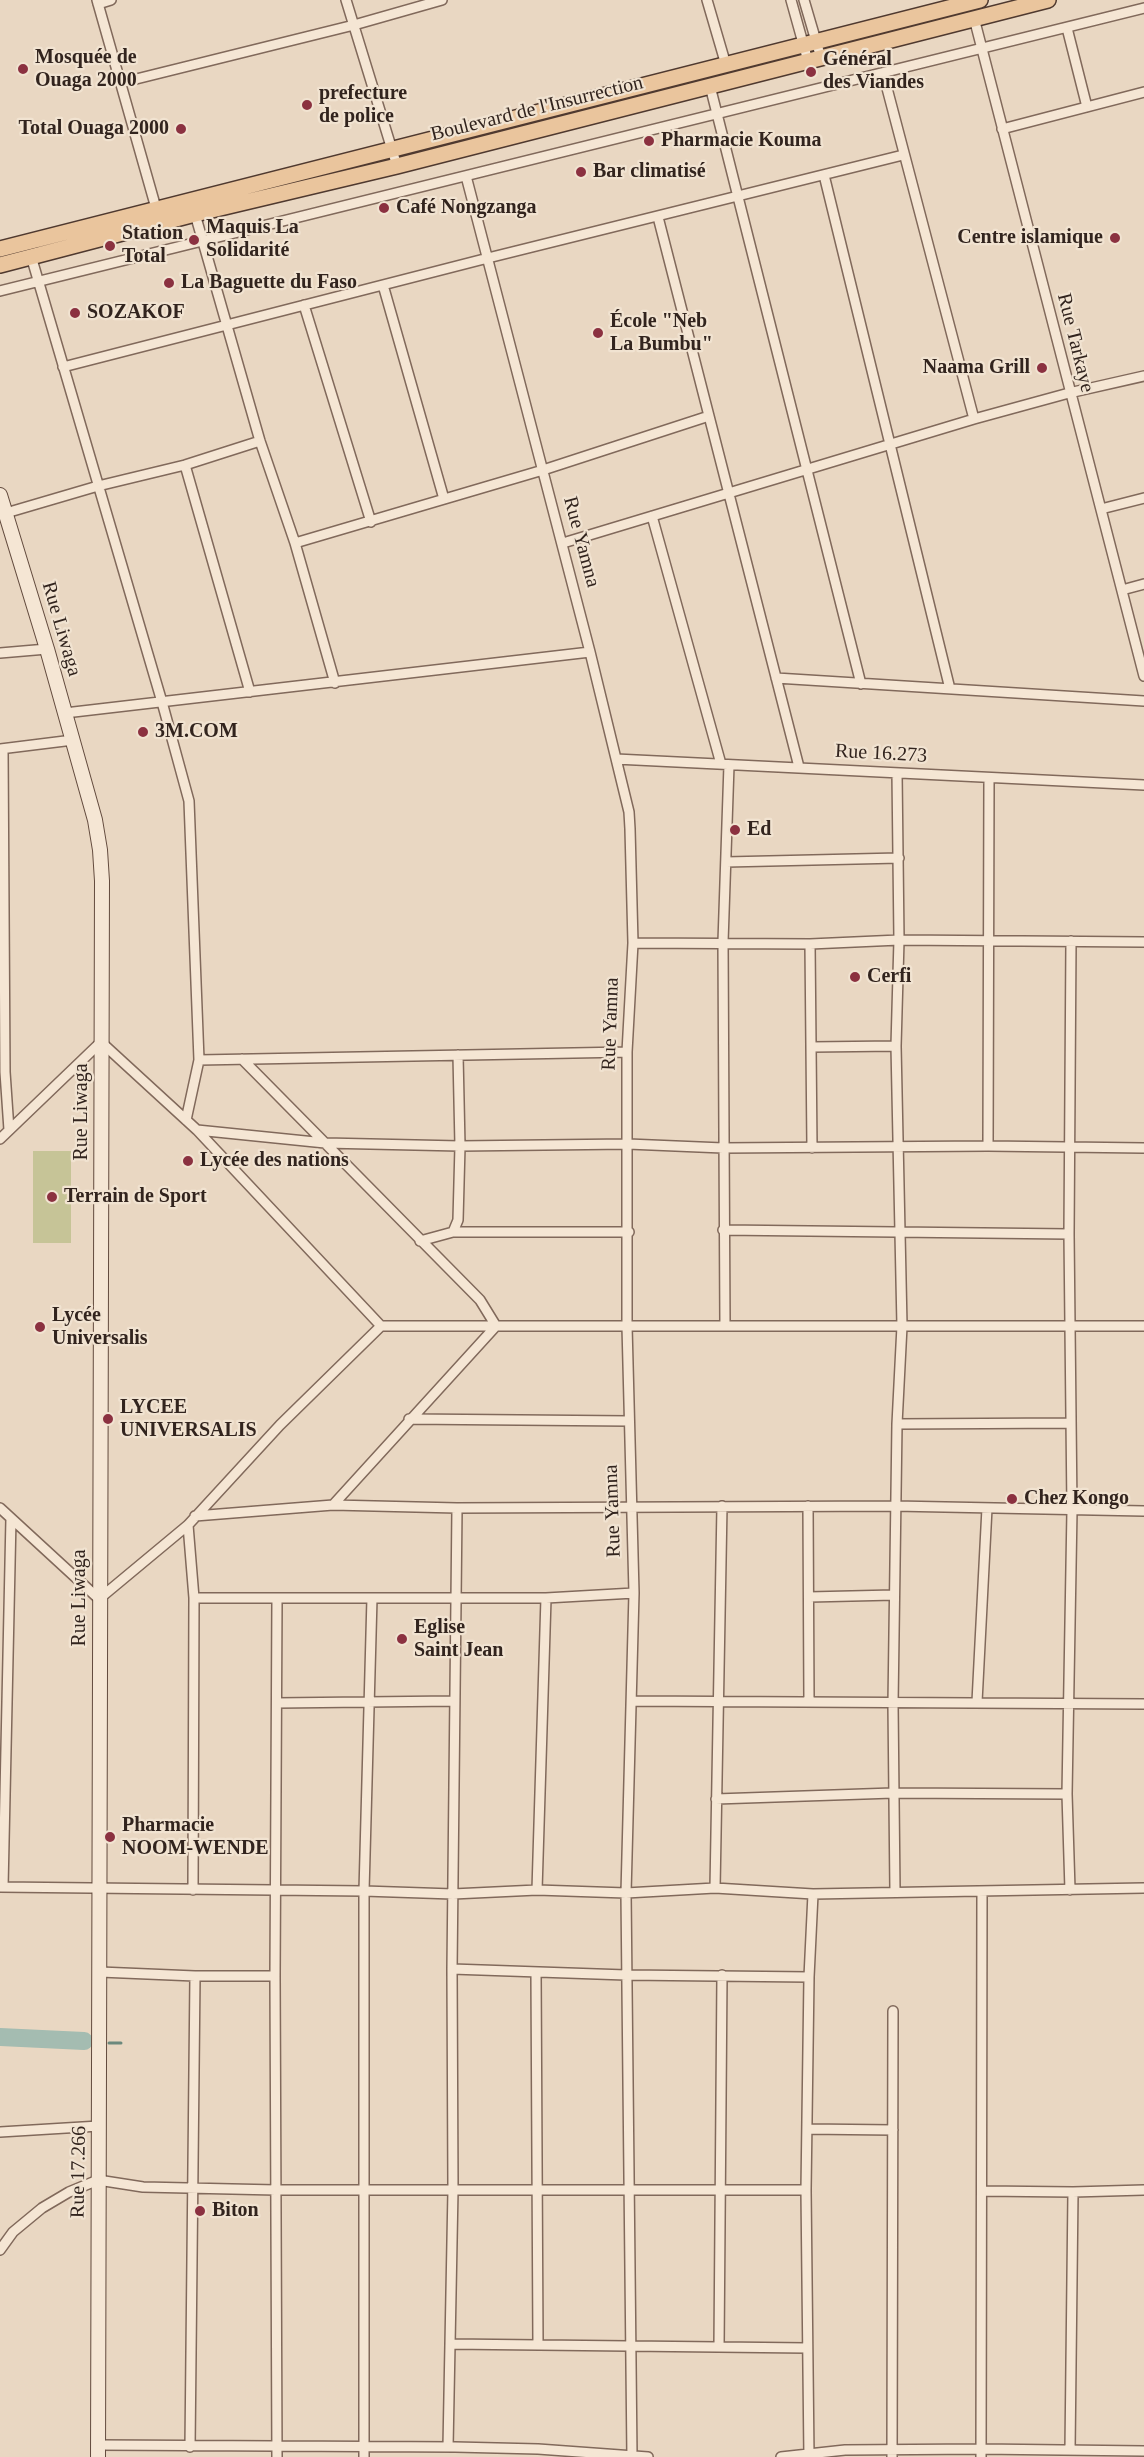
<!DOCTYPE html>
<meta charset="utf-8">
<style>
body{margin:0}
canvas{display:block;background:#e9d7c2}
</style>
<canvas width="1144" height="2457"></canvas>
<script>
const ctx = document.querySelector('canvas').getContext('2d');
ctx.lineJoin = 'round';
function paint(path, color) { ctx.fillStyle = color; ctx.fill(path, 'evenodd'); }
const shape = rows => new Path2D(rows.map(r => 'M' + r).join(''));
function strokePath(path, color, width, dash) { ctx.strokeStyle = color; ctx.lineWidth = width; ctx.lineCap = dash ? 'butt' : 'round'; ctx.setLineDash(dash || []); ctx.stroke(path); }
function drawText(font, color, halo, rows, align = 'center') {
  ctx.font = font + ' Georgia,serif'; ctx.lineWidth = 4.5; ctx.setLineDash([]); ctx.textBaseline = 'middle'; ctx.strokeStyle = halo; ctx.fillStyle = color; for (const [text, x, y, turn = 0] of rows) {
    ctx.save(); ctx.translate(x, y); ctx.rotate((+turn || 0) * Math.PI / 180); ctx.textAlign = isNaN(turn) ? turn : align; if (halo) ctx.strokeText(text, 0, 0); ctx.fillText(text, 0, 0); ctx.restore();
  }
}
paint(shape([
 [33,1151,71,1151,71,1243,33,1243]
]), '#c6c497');
strokePath(shape([
 [109,2043,121,2043]
]), '#6c897d', 3);
strokePath(shape([
 [0,2037,84,2041]
]), '#a4bcb1', 18);
const street = shape([
 [97,0,156,208],
 [346,0,397,166],
 [707,0,726,65],
 [791,0,808,61],
 [804,0,821,58],
 [98,4,111,0],
 [974,18,1144,676],
 [1067,28,1087,107],
 [883,73,974,419],
 [120,83,354,25,442,0],
 [710,86,861,684],
 [1002,129,1144,92],
 [824,175,950,689],
 [466,176,590,652,629,812,630,829,633,943,627,1052,627,1326,634,1593,626,1893,632,2457],
 [195,214,260,441,295,543,335,683],
 [658,217,799,767],
 [31,256,162,702,189,801,199,1060,186,1120],
 [383,285,444,499],
 [0,291,1144,8],
 [304,305,371,522],
 [63,367,488,258,903,155],
 [185,465,250,692],
 [1101,509,1144,498],
 [6,513,98,486,185,465,260,441],
 [652,516,721,764],
 [295,543,543,470,709,416],
 [563,543,974,419,1069,393,1144,376],
 [1122,590,1144,584],
 [0,653,47,649],
 [776,678,1144,701],
 [65,713,590,652],
 [0,749,73,740],
 [3,749,5,1072,9,1130],
 [616,759,1144,785],
 [726,862,899,858],
 [633,943,810,944,899,940,1144,942],
 [810,944,812,1148],
 [812,1047,896,1046],
 [199,1060,627,1052],
 [197,1130,325,1143,460,1146,628,1144,723,1148,988,1146,1144,1148],
 [0,1139,101,1042,197,1130,381,1326],
 [988,1146,989,778],
 [723,1230,1069,1234],
 [453,1232,629,1232],
 [420,1241,453,1232,458,1220,460,1146,458,1055],
 [725,1326,723,942,729,765],
 [409,1419,629,1421],
 [897,1424,1071,1423],
 [333,1505,457,1508,895,1506,1144,1511],
 [808,1506,809,1702],
 [0,1508,99,1599,188,1525,280,1425,381,1326,1144,1326],
 [195,1516,333,1505,496,1326,480,1300,242,1059],
 [188,1525,194,1598,193,1890],
 [809,1597,894,1595],
 [194,1598,546,1598,634,1593],
 [632,1701,1144,1704],
 [977,1702,987,1508],
 [277,1703,454,1701],
 [716,1799,893,1793,1067,1794],
 [0,1887,364,1891,453,1894,537,1890,626,1893,715,1888,813,1894,1144,1888],
 [3,1887,11,1518],
 [715,1888,722,1506],
 [537,1890,546,1598],
 [1070,1890,1067,1794,1072,1510,1069,1234,1071,941],
 [895,1892,893,1704,897,1424,902,1326,896,1046,899,940,897,773],
 [452,1969,626,1975,809,1977],
 [100,1972,195,1976,275,1976],
 [536,1972,538,2345],
 [807,2129,893,2130],
 [0,2132,99,2126],
 [983,2191,1073,2192,1070,2450],
 [1073,2192,1144,2190],
 [0,2250,13,2232,42,2208,69,2192,98,2180,143,2187,276,2190,806,2190],
 [450,2344,807,2348],
 [719,2347,722,1975],
 [98,2445,455,2447,538,2449,648,2457],
 [190,2447,195,1976],
 [448,2447,453,2190,452,1969,457,1508],
 [277,2457,275,1976,277,1599],
 [364,2457,364,1891,372,1598],
 [781,2457,845,2450,981,2449,1144,2451],
 [809,2457,806,2190,809,1977,813,1894],
 [892,2457,893,2011],
 [981,2457,982,1892]
]);
const secondary = shape([
 [0,495,47,649,95,820,100,850,102,881,98,2457]
]);
const primary = shape([
 [0,249,980,0],
 [0,265,195,214,397,166,1048,0]
]);
strokePath(street, '#81695b', 12);
strokePath(secondary, '#634b3e', 16);
strokePath(primary, '#4f392f', 18);
strokePath(street, '#f5e6d4', 9);
strokePath(secondary, '#f5e6d4', 14);
strokePath(primary, '#eac59d', 15);
for (const [x, y, r, color] of [
 [23,69,6,"#8b3140"],
 [811,72,6,"#8b3140"],
 [307,105,6,"#8b3140"],
 [181,129,6,"#8b3140"],
 [649,141,6,"#8b3140"],
 [581,172,6,"#8b3140"],
 [384,208,6,"#8b3140"],
 [1115,238,6,"#8b3140"],
 [194,240,6,"#8b3140"],
 [110,246,6,"#8b3140"],
 [169,283,6,"#8b3140"],
 [75,313,6,"#8b3140"],
 [598,333,6,"#8b3140"],
 [1042,368,6,"#8b3140"],
 [143,732,6,"#8b3140"],
 [735,830,6,"#8b3140"],
 [855,977,6,"#8b3140"],
 [188,1161,6,"#8b3140"],
 [52,1197,6,"#8b3140"],
 [40,1327,6,"#8b3140"],
 [108,1419,6,"#8b3140"],
 [1012,1499,6,"#8b3140"],
 [402,1639,6,"#8b3140"],
 [110,1837,6,"#8b3140"],
 [200,2211,6,"#8b3140"]
]) { const dot = new Path2D(); dot.arc(x, y, r, 0, 2 * Math.PI); ctx.fillStyle = color; ctx.fill(dot); strokePath(dot, '#f1e3d1', 2); }
drawText('bold 20px', '#32241e', '#f1e3d1', [
 ["Mosquée de",35,58],
 ["Ouaga 2000",35,81],
 ["Général",823,60],
 ["des Viandes",823,83],
 ["prefecture",319,94],
 ["de police",319,117],
 ["Total Ouaga 2000",169,129,"right"],
 ["Pharmacie Kouma",661,141],
 ["Bar climatisé",593,172],
 ["Café Nongzanga",396,208],
 ["Maquis La",206,228],
 ["Solidarité",206,251],
 ["Station",122,234],
 ["Total",122,257],
 ["Centre islamique",1103,238,"right"],
 ["La Baguette du Faso",181,283],
 ["SOZAKOF",87,313],
 ["École \"Neb",610,322],
 ["La Bumbu\"",610,345],
 ["Naama Grill",1030,368,"right"],
 ["3M.COM",155,732],
 ["Ed",747,830],
 ["Cerfi",867,977],
 ["Lycée des nations",200,1161],
 ["Terrain de Sport",64,1197],
 ["Lycée",52,1316],
 ["Universalis",52,1339],
 ["LYCEE",120,1408],
 ["UNIVERSALIS",120,1431],
 ["Chez Kongo",1024,1499],
 ["Eglise",414,1628],
 ["Saint Jean",414,1651],
 ["Pharmacie",122,1826],
 ["NOOM-WENDE",122,1849],
 ["Biton",212,2211]
], 'left');
drawText('20px', '#32241e', '#f1e3d1', [
 ["Boulevard de l'Insurrection",537,109,-14],
 ["Rue Tarkaye",1075,343,76],
 ["Rue Yamna",581,542,75],
 ["Rue Liwaga",61,629,74],
 ["Rue 16.273",881,754,3],
 ["Rue Yamna",611,1024,-88],
 ["Rue Liwaga",82,1112,-90],
 ["Rue Yamna",613,1511,-92],
 ["Rue Liwaga",80,1598,-90],
 ["Rue 17.266",79,2172,-89]
]);
</script>
